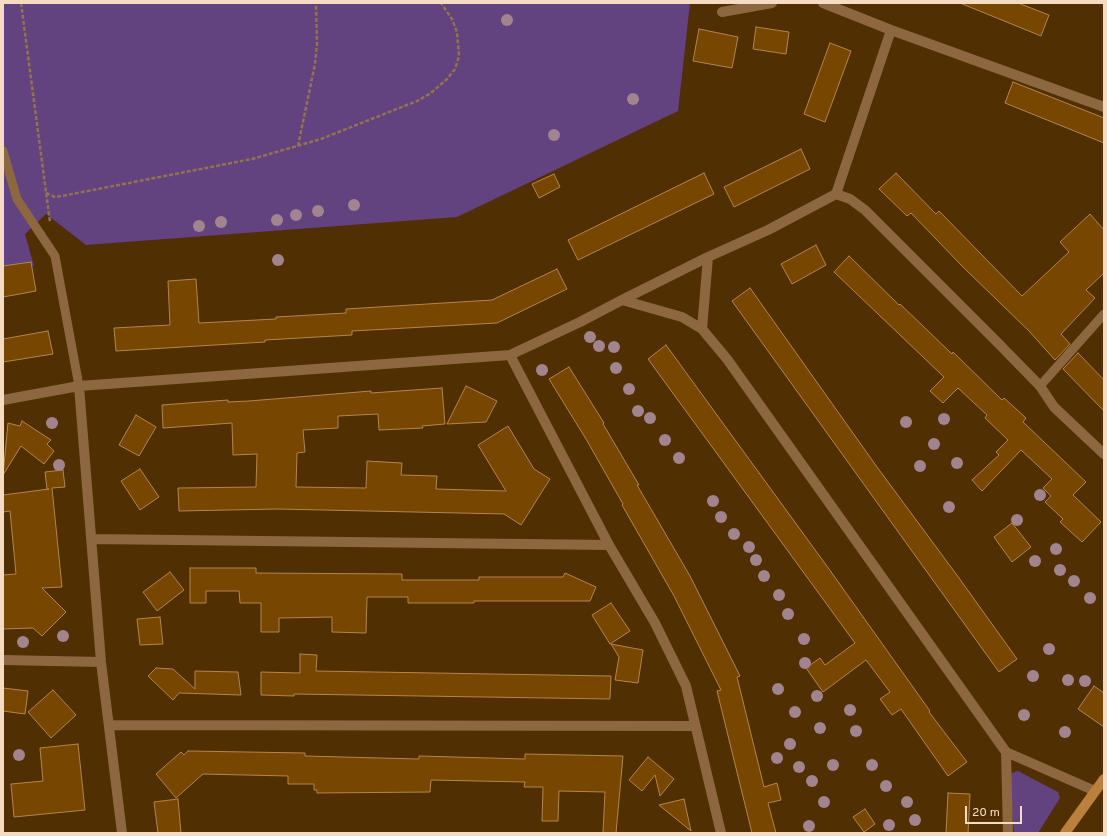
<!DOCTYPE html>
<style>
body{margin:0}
#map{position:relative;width:1107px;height:836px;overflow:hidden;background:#502f03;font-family:Overpass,sans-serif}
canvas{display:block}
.frame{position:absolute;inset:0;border:4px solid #f5dbc1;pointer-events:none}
.scale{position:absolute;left:965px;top:806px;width:57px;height:18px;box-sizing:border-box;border:2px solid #f5dbc1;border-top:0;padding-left:5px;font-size:12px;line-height:14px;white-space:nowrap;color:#f5dbc1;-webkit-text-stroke:3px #502f03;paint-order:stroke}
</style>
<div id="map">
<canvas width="1107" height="836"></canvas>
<div class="frame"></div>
<div class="scale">20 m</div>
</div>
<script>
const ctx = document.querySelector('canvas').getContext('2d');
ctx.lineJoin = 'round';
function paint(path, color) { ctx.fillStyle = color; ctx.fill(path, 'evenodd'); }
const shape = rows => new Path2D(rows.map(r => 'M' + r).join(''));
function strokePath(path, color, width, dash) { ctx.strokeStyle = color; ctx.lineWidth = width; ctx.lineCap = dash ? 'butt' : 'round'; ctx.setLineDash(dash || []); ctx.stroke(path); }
paint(shape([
 [3,3,690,3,678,111,457,217,86,245,46,214,25,234,34,266,3,270],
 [1018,771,1058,792,1060,798,1038,833,1014,833,1009,777,1012,773]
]), '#62427f');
const building = shape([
 [960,3,1018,3,1049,15,1041,36,960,3],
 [756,27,789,32,786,54,753,49,756,27],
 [699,29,738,37,732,68,693,61,699,29],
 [830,43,851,51,825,122,804,114,830,43],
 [1013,82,1104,118,1104,143,1005,103,1013,82],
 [801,149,810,169,734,207,724,187,801,149],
 [704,173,714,194,578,260,568,240,704,173],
 [896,173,936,214,939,211,1022,296,1069,252,1060,242,1090,214,1104,230,1104,273,1086,290,1095,298,1061,334,1070,344,1055,360,1029,331,963,267,911,213,907,216,879,189,896,173],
 [554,174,560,187,539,198,532,184,554,174],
 [816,245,826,265,792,284,781,264,816,245],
 [849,256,899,305,900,304,952,354,953,352,1002,400,1004,398,1026,418,1023,422,1086,482,1073,495,1101,522,1082,542,1060,522,1063,519,1045,502,1051,496,1043,488,1052,479,1021,450,982,491,972,480,999,455,996,452,1008,440,985,418,987,415,958,388,943,403,930,391,944,377,834,272,849,256],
 [31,262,36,291,3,297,3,266,31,262],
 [557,269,567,289,497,323,352,331,352,335,265,340,265,342,116,351,114,328,170,325,168,281,196,279,199,323,276,319,276,317,346,313,346,309,492,300,557,269],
 [750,288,877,467,959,578,1017,659,999,672,732,301,750,288],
 [48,331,53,354,3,362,3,339,48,331],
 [666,345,829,569,930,711,929,712,967,762,948,776,901,709,892,715,880,699,890,692,866,660,823,692,806,668,820,658,825,665,855,643,648,359,666,345],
 [1078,353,1104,380,1104,411,1063,369,1078,353],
 [569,367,604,423,603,424,639,485,637,485,690,576,740,676,737,677,764,787,777,783,781,800,768,803,776,833,752,833,717,691,721,690,674,596,622,505,623,504,586,439,549,379,569,367],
 [466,386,497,401,486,422,447,424,466,386],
 [442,388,445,424,422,426,423,428,379,430,378,414,338,416,338,428,303,430,305,452,297,453,296,487,366,488,367,461,402,463,401,475,437,476,436,489,506,491,478,445,508,426,534,469,550,479,521,525,504,514,278,509,179,511,178,488,256,487,257,454,233,455,232,423,163,428,162,405,228,400,228,402,249,401,371,391,371,393,442,388],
 [136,415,156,427,139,456,119,445,136,415],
 [22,421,51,440,47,444,54,451,44,464,21,446,3,475,8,423,20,426,22,421],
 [140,469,159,497,140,510,121,481,140,469],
 [63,470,65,487,52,488,62,587,42,588,66,612,42,636,33,628,3,629,3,575,16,574,10,511,3,512,3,495,49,489,47,489,45,472,63,470],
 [1012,523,1031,547,1012,562,994,537,1012,523],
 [190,568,256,568,256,573,402,574,402,580,479,580,479,577,563,577,565,573,596,587,590,601,474,601,474,603,408,603,408,597,367,597,366,633,332,632,332,617,279,618,279,632,261,632,261,603,240,603,239,591,206,591,206,603,190,603,190,568],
 [170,572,184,590,157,611,143,592,170,572],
 [611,603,630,631,610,644,592,615,611,603],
 [160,617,163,644,140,645,137,619,160,617],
 [611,644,643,650,638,683,615,680,619,657,611,644],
 [300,654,317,655,316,671,611,676,610,699,294,694,294,696,261,695,261,672,300,673,300,654],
 [156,668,173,669,195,689,195,671,238,672,241,695,179,693,173,700,148,676,156,668],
 [1094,686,1104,693,1104,727,1078,709,1094,686],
 [3,688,28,691,25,714,3,711,3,688],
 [53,690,76,715,51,738,28,712,53,690],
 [78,744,85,810,14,817,11,784,43,781,40,748,78,744],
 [188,751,305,753,305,756,419,759,419,756,525,759,525,754,623,756,616,833,603,833,605,792,559,791,558,821,542,821,543,787,524,787,525,782,431,780,430,792,317,793,317,790,314,790,314,784,288,784,288,776,203,774,176,798,156,774,181,752,184,755,188,751],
 [648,757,674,779,660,796,655,775,642,791,629,780,648,757],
 [948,793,970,794,968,833,946,833,948,793],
 [178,799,181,833,158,833,154,802,178,799],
 [684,799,691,831,659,805,684,799],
 [865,809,875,824,864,832,853,817,865,809]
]);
paint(building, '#774701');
strokePath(building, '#b48450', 1);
strokePath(shape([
 [21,3,50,222],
 [298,146,315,64,317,44,316,3],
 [46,193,55,197,62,196,252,159,321,139,417,101,431,93,447,79,455,69,459,56,457,32,452,19,441,3]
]), '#91734e', 2.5, [4, 2]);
strokePath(shape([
 [3,151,17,199,55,256,79,386],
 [1040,386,1104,314]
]), '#8c673f', 9);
strokePath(shape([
 [823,3,891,30,1104,107],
 [722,12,772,3],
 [836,194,850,199,865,210,999,344,1040,386,1054,407,1104,454],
 [622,300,682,317,702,329,727,359,1006,752,1095,791],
 [702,329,708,257],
 [510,355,609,545,655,623,686,686,721,833],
 [79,386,101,662,122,833],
 [3,400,79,386,510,355,580,322,622,300,708,257,768,230,836,194,891,30],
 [91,539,609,545],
 [3,660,101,662],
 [109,725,695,726],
 [1006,752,1008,833]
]), '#8c673f', 10);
strokePath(shape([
 [1065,833,1104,779]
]), '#bb803c', 10);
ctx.fillStyle = '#a1848d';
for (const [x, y] of [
 [507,20],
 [633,99],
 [554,135],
 [354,205],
 [318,211],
 [296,215],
 [277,220],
 [221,222],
 [199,226],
 [278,260],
 [590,337],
 [599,346],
 [614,347],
 [616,368],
 [542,370],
 [629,389],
 [638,411],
 [650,418],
 [944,419],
 [906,422],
 [52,423],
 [665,440],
 [934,444],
 [679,458],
 [957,463],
 [59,465],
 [920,466],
 [1040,495],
 [713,501],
 [949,507],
 [721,517],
 [1017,520],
 [734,534],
 [749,547],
 [1056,549],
 [756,560],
 [1035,561],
 [1060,570],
 [764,576],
 [1074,581],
 [779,595],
 [1090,598],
 [788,614],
 [63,636],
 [804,639],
 [23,642],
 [1049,649],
 [805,663],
 [1033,676],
 [1068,680],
 [1085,681],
 [778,689],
 [817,696],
 [850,710],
 [795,712],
 [1024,715],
 [820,728],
 [856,731],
 [1065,732],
 [790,744],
 [19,755],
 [777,758],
 [833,765],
 [872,765],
 [799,767],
 [812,781],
 [886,786],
 [824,802],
 [907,802],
 [915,820],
 [889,825],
 [809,826]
]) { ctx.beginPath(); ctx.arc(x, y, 6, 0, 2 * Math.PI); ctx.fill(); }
</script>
